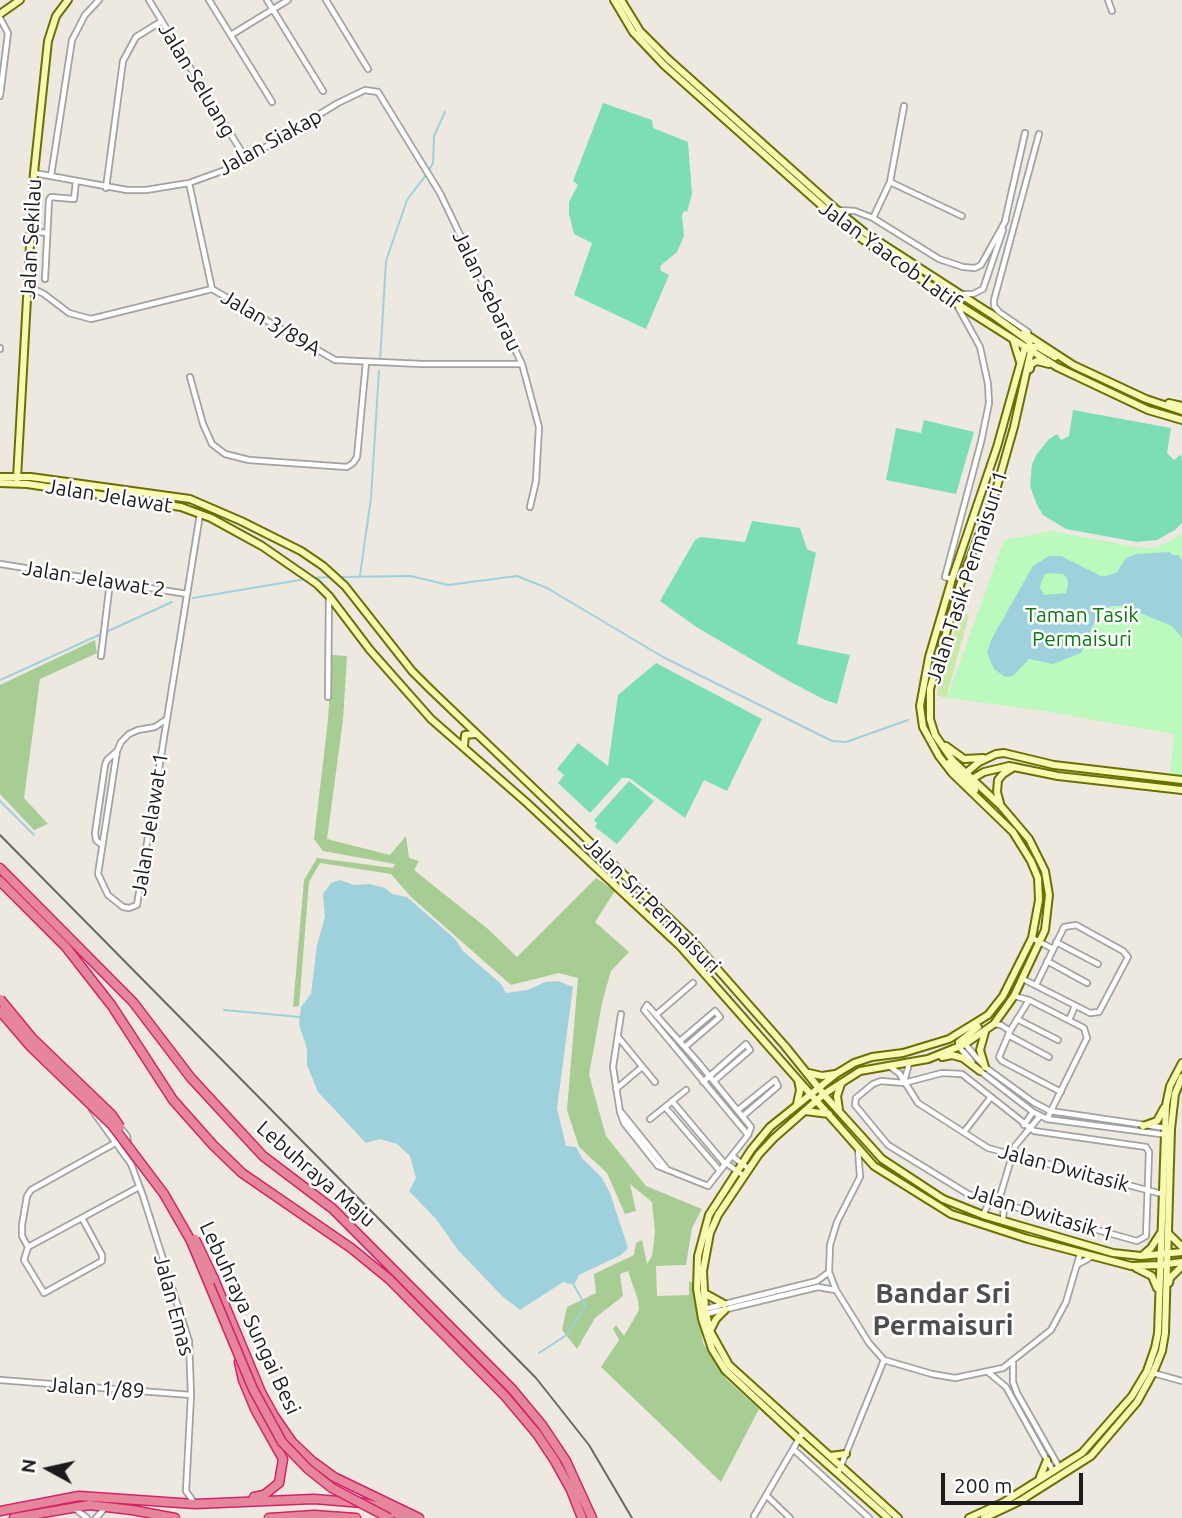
<!DOCTYPE html>
<style>
body{margin:0}
#map{position:relative;width:1182px;height:1518px;overflow:hidden;background:#ede8e0;font-family:Ubuntu,sans-serif}
canvas{display:block}
.north{position:absolute;left:14px;top:1434px;width:70px;height:70px;-webkit-text-stroke:5px #fff;paint-order:stroke;rotate:278deg;font-size:19px;font-weight:700;line-height:28px;text-align:center;color:#1b1b1b}
.north::after{content:'';display:block;margin:auto;width:24px;height:32px;background:#1b1b1b;clip-path:polygon(50% 0,100% 100%,50% 72%,0 100%)}
.scale{position:absolute;left:941px;top:1473px;width:142px;height:32px;box-sizing:border-box;border:4px solid #1b1b1b;border-top:0;padding-left:9px;font-size:21px;line-height:24px;white-space:nowrap;color:#1b1b1b;-webkit-text-stroke:5px #fff;paint-order:stroke}
</style>
<div id="map">
<canvas width="1182" height="1518"></canvas>
<div class="north">N</div>
<div class="scale">200 m</div>
</div>
<script>
const ctx = document.querySelector('canvas').getContext('2d');
ctx.lineJoin = 'round';
function paint(path, color) { ctx.fillStyle = color; ctx.fill(path, 'evenodd'); }
const shape = rows => new Path2D(rows.map(r => 'M' + r).join(''));
function strokePath(path, color, width, dash) { ctx.strokeStyle = color; ctx.lineWidth = width; ctx.lineCap = dash ? 'butt' : 'round'; ctx.setLineDash(dash || []); ctx.stroke(path); }
function drawText(font, color, halo, rows, align = 'center') {
  ctx.font = font + ' Ubuntu,sans-serif'; ctx.lineWidth = 5; ctx.setLineDash([]); ctx.textBaseline = 'middle'; ctx.strokeStyle = halo; ctx.fillStyle = color; for (const [text, x, y, turn = 0] of rows) {
    ctx.save(); ctx.translate(x, y); ctx.rotate((+turn || 0) * Math.PI / 180); ctx.textAlign = isNaN(turn) ? turn : align; if (halo) ctx.strokeText(text, 0, 0); ctx.fillText(text, 0, 0); ctx.restore();
  }
}
paint(shape([
 [960,613,969,615,946,698,937,695]
]), '#c9e9a4');
paint(shape([
 [95,640,97,653,40,679,24,798,48,824,34,830,0,794,0,685],
 [332,655,347,656,343,720,327,839,390,855,406,836,409,858,419,861,414,870,488,929,517,957,596,878,615,891,595,922,629,952,611,971,602,1003,589,1075,606,1136,646,1186,702,1209,692,1228,686,1265,656,1266,657,1296,689,1295,689,1281,694,1283,703,1343,726,1379,759,1409,721,1482,601,1367,619,1340,613,1329,616,1325,624,1336,639,1310,638,1300,628,1271,620,1274,623,1296,595,1318,577,1349,562,1330,567,1307,596,1293,594,1274,634,1255,636,1243,642,1240,647,1264,652,1256,655,1232,652,1202,630,1184,636,1211,625,1214,607,1173,579,1147,567,1110,578,978,559,973,511,985,411,897,391,874,320,863,309,882,299,1006,293,1007,304,880,317,858,393,868,395,864,323,851,314,839,328,720]
]), '#a7cd94');
paint(shape([
 [1052,531,1136,547,1156,548,1182,534,1182,775,1170,775,1174,734,1038,710,947,698,1004,540]
]), '#bbf9bd');
paint(shape([
 [603,103,652,120,653,128,688,142,692,194,687,212,684,211,682,215,684,236,677,252,660,266,661,271,669,275,646,329,574,295,592,243,574,234,569,214,569,202,578,185,573,181],
 [1073,410,1171,428,1167,453,1174,460,1180,455,1182,457,1182,523,1175,530,1157,540,1137,542,1066,529,1043,515,1037,505,1030,486,1032,464,1037,454,1049,439,1057,434,1061,440,1069,436],
 [924,420,974,432,956,494,886,480,896,428,921,433],
 [752,521,800,528,807,549,816,553,797,644,850,655,837,704,823,699,787,680,698,628,660,601,695,540,701,537,745,542],
 [656,663,762,719,727,791,704,780,685,818,629,778,622,778,590,813,558,783,564,775,557,769,578,743,608,766,618,695],
 [629,781,654,801,617,844,595,827,597,823,594,820]
]), '#7cdeb4');
paint(shape([
 [1169,552,1173,555,1179,555,1182,561,1182,638,1172,626,1123,606,1112,606,1102,610,1096,618,1081,653,1053,664,1029,659,1013,676,1005,677,994,669,987,653,991,640,1033,566,1049,556,1061,556,1101,576,1106,576,1117,572,1126,558,1136,554],
 [1052,573,1063,574,1067,578,1068,584,1066,593,1044,595,1040,588,1041,583,1045,574],
 [340,880,354,885,370,884,385,888,392,894,407,897,455,939,463,951,501,984,506,993,528,990,545,982,558,981,573,987,557,1108,566,1146,576,1147,582,1158,602,1178,610,1193,628,1248,621,1255,579,1275,574,1285,563,1282,520,1310,502,1296,458,1250,436,1219,409,1191,416,1178,410,1156,397,1144,380,1139,366,1143,318,1092,307,1065,307,1049,299,1024,301,1007,311,994,317,945,325,917,323,894,331,883]
]), '#9fd1dc');
strokePath(shape([
 [429,170,433,163,434,136,445,112],
 [380,362,386,261,407,200,426,175],
 [360,575,371,498,379,371],
 [340,577,411,576,448,585,517,576,547,588,663,657,832,741,846,742,908,720],
 [312,578,331,577],
 [193,598,306,579],
 [106,632,172,602],
 [0,680,101,634],
 [0,801,34,835],
 [224,1010,300,1017],
 [539,1353,568,1334,585,1305,574,1285]
]), '#9fd1dc', 2);
const street = shape([
 [149,0,246,159],
 [209,0,272,102],
 [267,0,323,91],
 [326,0,368,69],
 [1108,0,1112,11],
 [0,18,8,33,0,96],
 [231,35,288,0],
 [34,173,127,190,146,190,189,183,225,170,246,159,338,103,365,90,378,92,440,193,522,364,539,427,536,481,530,507],
 [51,176,72,40,85,15,99,0],
 [890,182,962,216],
 [189,183,212,289,335,360,422,364,522,364],
 [106,188,123,61,136,37,162,21],
 [838,210,855,211,873,218,939,259,963,267,975,268,981,265,1006,220],
 [873,218,890,182,904,106],
 [1005,221,1025,133],
 [30,231,47,233],
 [45,279,49,200,51,197,74,199,76,181],
 [28,286,44,294,69,313,91,319,212,289],
 [961,294,973,294,983,289,1003,230],
 [1028,332,999,312,994,306,994,300,1039,134],
 [0,348,0,349],
 [190,377,203,424,212,444,225,454,249,460,347,467,353,463,357,457,366,362],
 [0,564,187,594],
 [952,579,945,577,981,442,989,403,988,384,980,347,958,307],
 [101,656,110,582],
 [328,697,329,596],
 [167,719,155,727,138,730,129,734,121,742,117,751,98,874,108,895,123,907,129,908,137,905,167,719,200,514],
 [102,845,96,840,95,833,105,765,107,760,116,752],
 [1032,938,1053,949],
 [1056,942,1098,964],
 [1047,961,1087,983],
 [1023,979,1090,1013,1099,1012,1128,957,1123,951,1076,925,1064,927,1036,985],
 [1014,996,1029,1000,1084,1028,1087,1038,1047,1119],
 [1029,1000,1010,1031,999,1057,1002,1061,1061,1092],
 [621,1014,613,1067,620,1112,624,1123,658,1166,708,1186,748,1135,751,1127,698,1062,647,1005,644,1010,748,1135],
 [657,1014,693,983],
 [1017,1019,1058,1040],
 [1069,1020,1075,1006],
 [994,1024,1001,1025,1010,1031],
 [1008,1035,1049,1057],
 [618,1037,655,1082],
 [680,1041,715,1011,720,1017,685,1047],
 [965,1044,985,1067,1033,1102,1050,1111,1166,1128],
 [959,1047,972,1062],
 [889,1066,899,1073,918,1103,988,1148,1162,1194],
 [980,1071,1033,1112,1047,1119,1168,1135],
 [942,1073,962,1074,1034,1131,1146,1147,1149,1152,1146,1236,1137,1241,968,1194,888,1145,855,1105,856,1098,873,1084,881,1081,904,1083,942,1073],
 [703,1082,746,1044,750,1050,714,1081],
 [904,1082,909,1064],
 [616,1089,642,1067],
 [672,1101,725,1164],
 [665,1107,720,1171],
 [92,1110,131,1164,143,1196,189,1341,191,1395,186,1491,195,1504],
 [738,1110,775,1080,778,1086,743,1116],
 [621,1112,666,1168],
 [650,1119,686,1090],
 [1024,1125,1033,1112],
 [119,1126,127,1136,128,1143],
 [964,1132,991,1097],
 [858,1149,860,1177,837,1222,830,1245,829,1272,836,1290,869,1343,884,1360,932,1374,955,1378,1003,1368,1051,1330,1066,1302,1080,1254],
 [732,1156,749,1169],
 [726,1163,744,1176],
 [998,1203,1015,1146,1040,1116],
 [983,1215,990,1201],
 [82,1218,102,1255,102,1261,44,1293,24,1260,28,1247,22,1236,22,1225,27,1196,31,1190,117,1142],
 [1003,1220,1004,1205],
 [28,1247,139,1187],
 [1077,1265,1091,1257],
 [705,1309,817,1281,829,1272],
 [706,1314,818,1287,835,1290],
 [1013,1363,1013,1382,1017,1393,1059,1467],
 [988,1372,1006,1387,1053,1471],
 [1153,1373,1182,1381],
 [0,1380,191,1395],
 [793,1449,869,1518],
 [838,1473,884,1360],
 [766,1495,790,1518],
 [74,1508,87,1518],
 [754,1516,803,1432],
 [96,1518,104,1509]
]);
const secondary = shape([
 [614,0,633,32,664,65,849,230,956,303,1057,367,1148,410,1182,420],
 [621,0,640,31,668,59,837,210,864,232,994,316],
 [0,14,20,0],
 [1024,333,1073,365,1146,399,1182,411],
 [1013,339,1020,362],
 [1027,347,1038,347,1055,357],
 [1030,369,1031,364,1037,361,1049,364],
 [1169,403,1182,406],
 [0,477,31,477,190,499,241,521,301,551,323,566,345,586,412,671,430,689,690,938,785,1046,826,1097,882,1159,943,1199,983,1215,1113,1253,1141,1256,1182,1252],
 [17,478,34,173,48,41,56,16,68,0],
 [0,483,27,484,181,507,211,518,262,546,317,584,329,596,370,650,431,719,527,803,680,946,874,1166,951,1214,1028,1239,1131,1266,1160,1265,1182,1262],
 [464,746,465,735,475,734],
 [946,746,964,759,983,758],
 [949,763,967,779,975,790],
 [966,773,979,762,996,754,1004,753,1054,765,1182,780],
 [972,779,984,772,1009,766,1058,776,1182,790],
 [1000,803,997,792,998,780,1003,774,1014,767],
 [985,1032,980,1050,985,1067],
 [959,1047,959,1042,978,1027],
 [942,1057,952,1055,963,1058,980,1071],
 [809,1073,822,1076,835,1074],
 [797,1104,800,1090,798,1080],
 [839,1110,837,1096,841,1084],
 [805,1111,829,1114],
 [1143,1126,1157,1121,1164,1108],
 [1168,1233,1182,1247],
 [1143,1255,1151,1248,1160,1234],
 [1136,1268,1152,1276,1157,1288],
 [1169,1283,1170,1278,1182,1266],
 [704,1293,724,1304],
 [711,1329,716,1319,725,1310],
 [830,1456,846,1454],
 [1040,1477,1047,1460],
 [888,1518,799,1439,725,1370,712,1349,702,1319,697,1289,698,1256,709,1215,751,1150,770,1127,836,1074,854,1063,872,1057,903,1053,949,1039,988,1015,1003,996,1032,938,1039,900,1038,878,1031,861,1013,832,952,773,939,756,923,727,920,706,929,657,952,579,997,447,1025,347],
 [898,1518,729,1365,710,1331,705,1309,703,1271,710,1233,718,1215,759,1154,774,1138,824,1094,860,1071,928,1059,965,1044,994,1024,1014,996,1045,930,1049,895,1045,871,1029,839,1001,806,953,761,935,735,930,719,930,689,960,585,996,490,1014,427,1031,351,1029,341,990,313],
 [969,1518,1004,1502,1082,1453,1132,1396,1147,1371,1155,1348,1158,1333,1166,1105,1170,1086,1182,1063],
 [984,1518,1020,1501,1091,1456,1137,1402,1153,1373,1162,1351,1165,1333,1171,1129,1175,1094,1182,1077]
]);
const highway = shape([
 [0,868,133,1002,191,1078,263,1156,333,1209,512,1389,542,1425,566,1461,592,1518],
 [0,881,66,947,112,1006,173,1100,213,1145,242,1173,351,1248,389,1279,505,1396,537,1434,555,1461,571,1490,582,1518],
 [214,1279,261,1392,274,1416,292,1442,312,1461,334,1477,419,1518],
 [239,1362,243,1380,255,1409,283,1459,279,1483,264,1495,254,1497],
 [0,1511,79,1496,195,1504,314,1499,363,1503,384,1508,406,1518],
 [14,1518,89,1505,132,1510,175,1518],
 [269,1518,314,1515,356,1518]
]);
strokePath(street, '#a2a2a2', 8);
strokePath(secondary, '#6a7004', 10);
strokePath(highway, '#d62268', 11);
strokePath(street, '#fff', 4.5);
strokePath(secondary, '#f9fab1', 6);
strokePath(highway, '#e6869c', 8);
strokePath(shape([
 [0,835,536,1378,589,1445,632,1518]
]), '#696969', 2);
const highwayBridge = shape([
 [0,999,33,1039,112,1115,120,1127],
 [0,1011,30,1046,112,1125,164,1194,191,1241,253,1389,282,1442,308,1469,332,1488,389,1518],
 [195,1239,214,1279]
]);
strokePath(highwayBridge, '#d62268', 11, []);
strokePath(highwayBridge, '#e6869c', 8);
drawText('21px', '#1b1b1b', '#fff', [
 ["Jalan Seluang",197,80,59],
 ["Jalan Siakap",270,142,-29],
 ["Jalan Sekilau",31,239,-87],
 ["Jalan Yaacob Latif",890,255,36],
 ["Jalan Sebarau",487,291,64],
 ["Jalan 3/89A",271,323,30],
 ["Jalan Jelawat",109,496,9],
 ["Jalan Tasik Permaisuri 1",967,577,-72],
 ["Jalan Jelawat 2",94,579,9],
 ["Jalan Jelawat 1",150,824,-81],
 ["Jalan Sri Permaisuri",652,905,45],
 ["Jalan Dwitasik",1064,1168,15],
 ["Lebuhraya Maju",316,1174,41],
 ["Jalan Dwitasik 1",1041,1213,17],
 ["Jalan Emas",174,1305,75],
 ["Lebuhraya Sungai Besi",250,1318,65],
 ["Jalan 1/89",96,1388,4]
]);
drawText('21px', '#0a780e', '#fff', [
 ["Taman Tasik",1082,615],
 ["Permaisuri",1082,639]
]);
drawText('bold 28px', '#4e4e4e', '#fff', [
 ["Bandar Sri",943,1294],
 ["Permaisuri",943,1326]
]);
</script>
